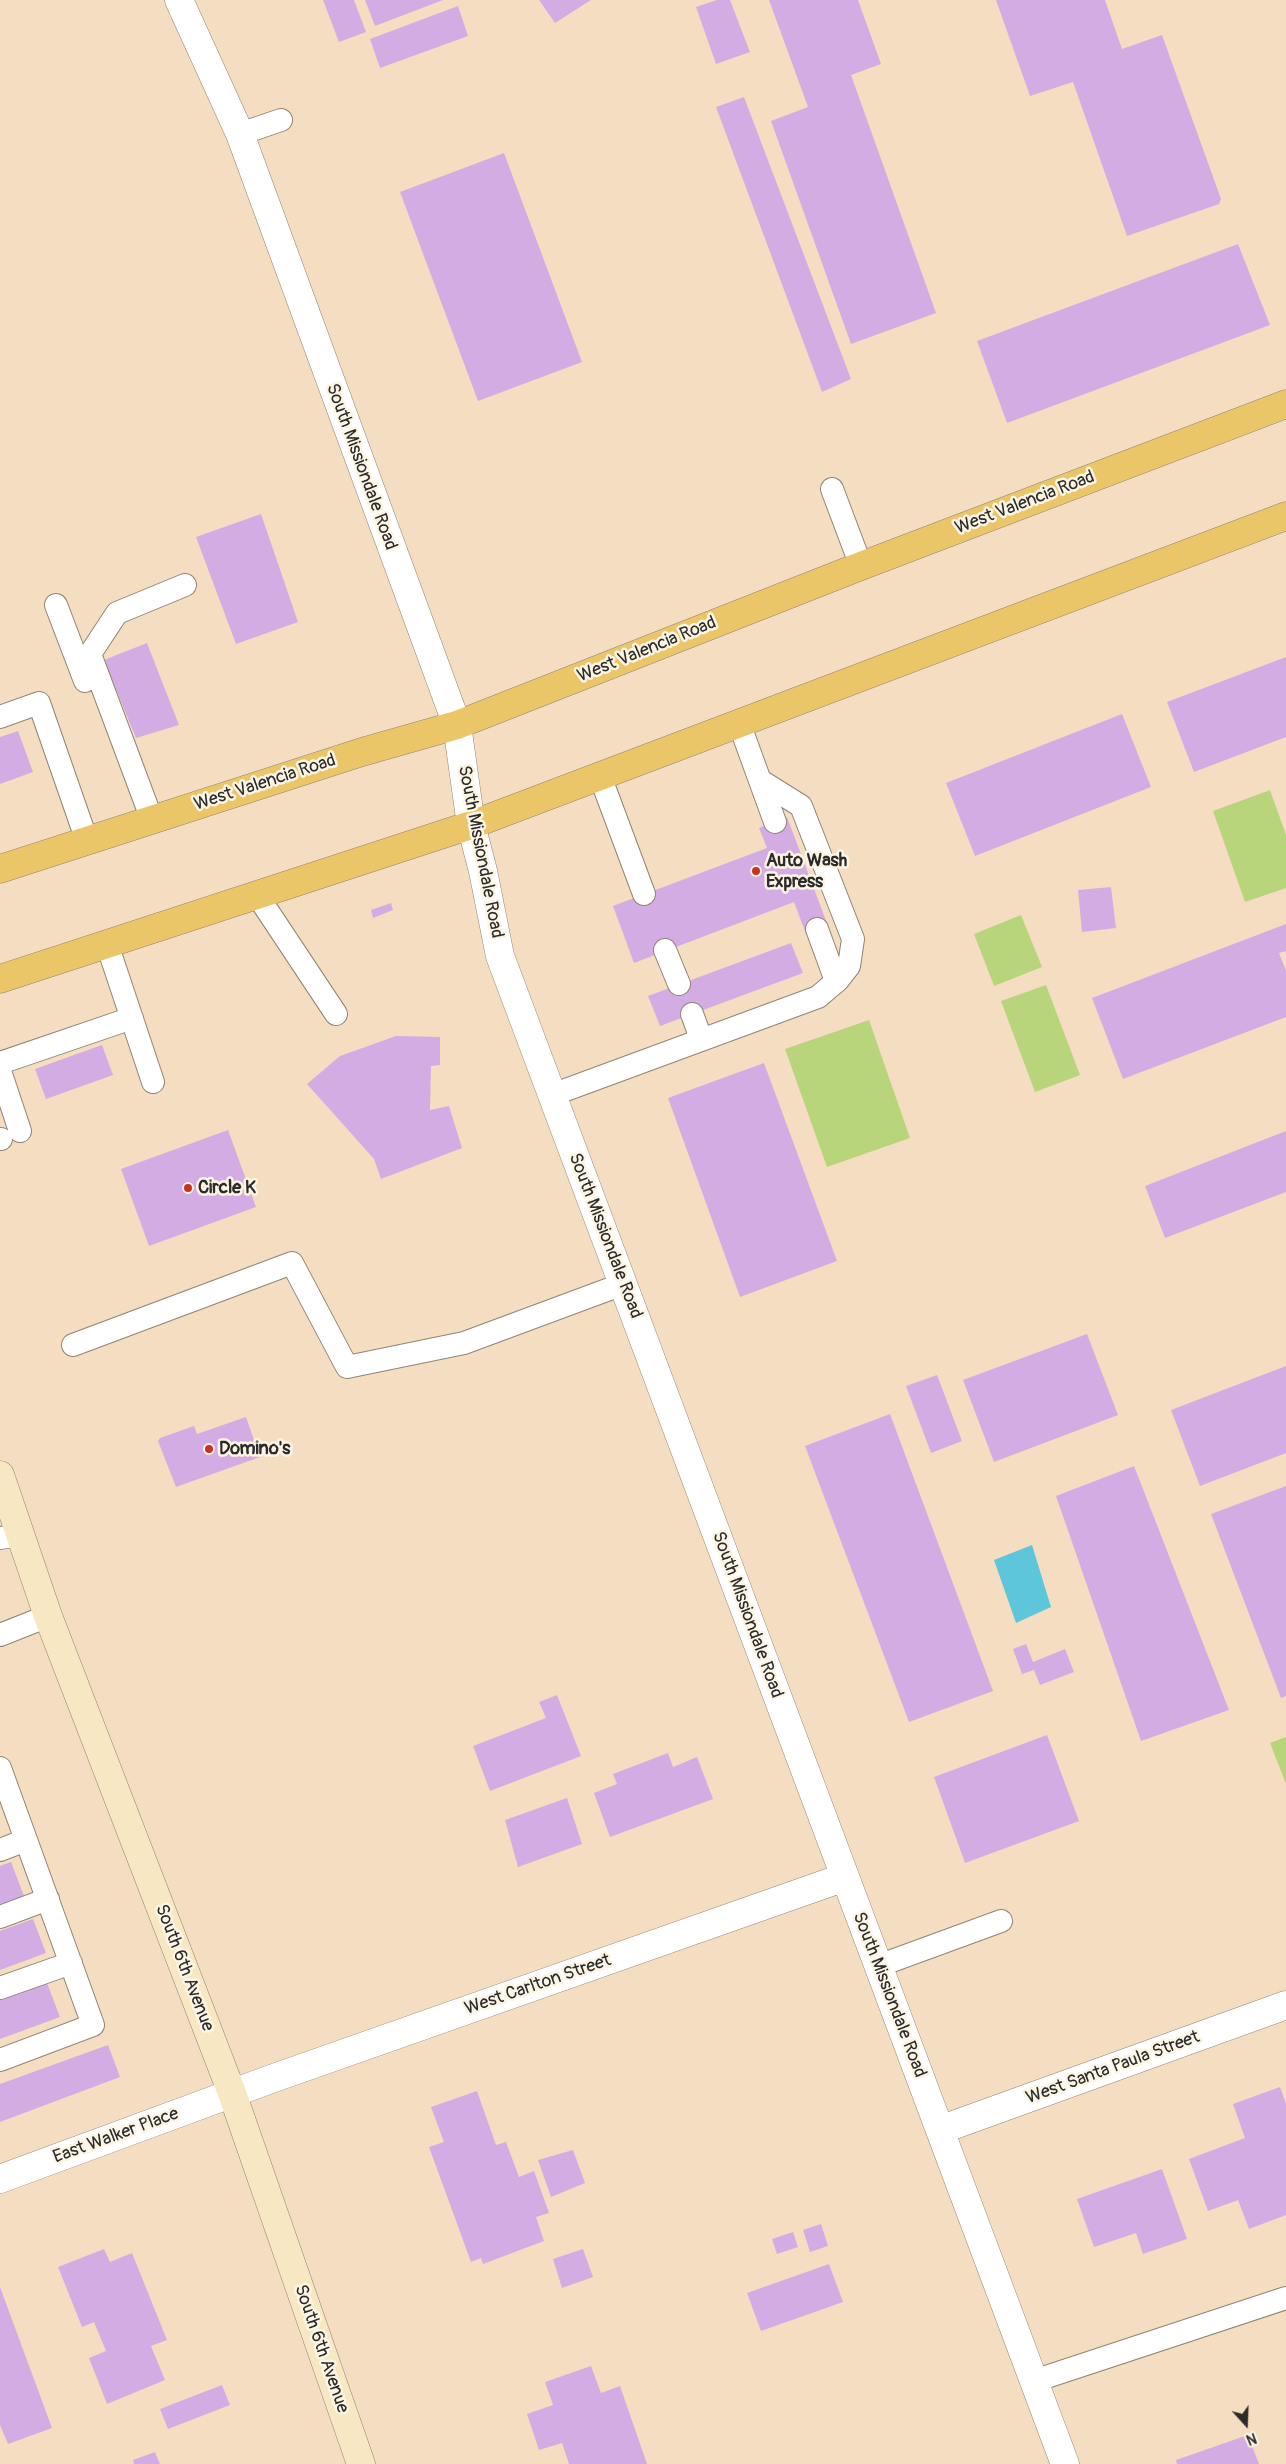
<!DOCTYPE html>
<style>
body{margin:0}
#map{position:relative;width:1286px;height:2464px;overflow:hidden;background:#f5ddc1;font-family:Pangolin,sans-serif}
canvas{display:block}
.north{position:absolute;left:1221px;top:2399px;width:50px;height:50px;-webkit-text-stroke:4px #fcf5e5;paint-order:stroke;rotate:160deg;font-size:14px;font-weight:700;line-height:20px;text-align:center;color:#2b2b2b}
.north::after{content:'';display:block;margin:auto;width:18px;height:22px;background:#2b2b2b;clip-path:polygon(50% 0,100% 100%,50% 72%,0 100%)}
</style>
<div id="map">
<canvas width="1286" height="2464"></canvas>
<div class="north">N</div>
</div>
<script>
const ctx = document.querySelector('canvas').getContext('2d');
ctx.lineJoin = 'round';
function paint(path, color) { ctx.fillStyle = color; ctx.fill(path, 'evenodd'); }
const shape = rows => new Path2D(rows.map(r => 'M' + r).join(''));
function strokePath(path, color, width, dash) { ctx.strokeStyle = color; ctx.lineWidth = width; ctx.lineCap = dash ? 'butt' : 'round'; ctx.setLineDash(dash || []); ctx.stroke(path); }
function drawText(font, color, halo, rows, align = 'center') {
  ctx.font = font + ' Pangolin,sans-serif'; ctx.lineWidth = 5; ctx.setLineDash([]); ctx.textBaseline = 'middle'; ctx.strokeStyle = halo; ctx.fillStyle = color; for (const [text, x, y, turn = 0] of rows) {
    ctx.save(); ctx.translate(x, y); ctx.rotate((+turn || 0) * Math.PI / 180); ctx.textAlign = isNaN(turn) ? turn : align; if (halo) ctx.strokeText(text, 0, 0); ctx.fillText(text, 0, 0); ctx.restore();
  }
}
paint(shape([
 [1270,790,1286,835,1286,888,1245,902,1213,811],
 [1021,915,1042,967,994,986,974,934],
 [1046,985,1080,1075,1035,1092,1001,1001],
 [869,1020,910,1138,827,1167,785,1049],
 [1286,1737,1286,1784,1270,1743]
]), '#b9d57b');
paint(shape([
 [1032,1545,1051,1607,1016,1623,994,1560]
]), '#5ec6da');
paint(shape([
 [323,0,354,0,366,32,339,42],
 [365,0,443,0,375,26],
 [539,0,591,0,555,23],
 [717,0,730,0,750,52,716,64,696,7],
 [769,0,858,0,881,64,851,75,936,313,851,344,771,121,808,107],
 [996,0,1105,0,1122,49,1162,35,1221,199,1219,204,1127,236,1073,82,1030,96],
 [458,6,468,36,380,68,370,39],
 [744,97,851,379,822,392,716,107],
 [504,153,582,362,478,401,400,192],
 [1238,244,1270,325,1007,423,977,341],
 [261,514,298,622,236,644,196,537],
 [147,643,179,725,136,738,104,660],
 [1286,657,1286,737,1194,772,1167,702],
 [1122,714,1151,787,975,856,946,783],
 [18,731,33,772,0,784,0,737],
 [787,817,828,926,806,934,794,902,634,963,613,906,767,848,759,828],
 [1111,887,1116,928,1082,932,1078,890],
 [391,903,393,910,373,918,371,910],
 [1286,924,1286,951,1279,953,1286,971,1286,1017,1123,1079,1092,998],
 [791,943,803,973,660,1026,648,996],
 [396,1036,440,1037,440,1065,431,1066,430,1110,449,1106,462,1148,381,1179,374,1159,307,1084,340,1056],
 [102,1045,113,1075,46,1099,35,1069],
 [764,1063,837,1261,740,1297,668,1098],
 [228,1130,256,1207,149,1246,121,1169],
 [1286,1131,1286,1192,1165,1238,1145,1186],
 [1087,1334,1118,1415,994,1462,963,1380],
 [1286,1366,1286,1453,1200,1486,1171,1410],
 [937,1375,962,1441,931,1453,906,1386],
 [890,1414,993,1691,909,1722,805,1446],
 [246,1417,260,1457,176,1487,158,1441,160,1438,194,1426,197,1434],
 [1134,1466,1229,1710,1141,1741,1056,1496],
 [1286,1486,1286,1696,1281,1698,1211,1514],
 [1026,1644,1033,1662,1065,1649,1074,1672,1040,1685,1034,1670,1022,1674,1013,1649],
 [557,1695,581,1756,490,1791,473,1746,546,1718,539,1702],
 [1047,1735,1079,1821,965,1863,934,1777],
 [668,1753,673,1767,697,1757,713,1799,610,1837,594,1793,617,1784,613,1774],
 [567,1798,582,1844,518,1867,505,1820],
 [11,1862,24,1896,0,1905,0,1866],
 [33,1919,46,1953,0,1970,0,1931],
 [47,1983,60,2017,0,2039,0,2000],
 [108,2045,120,2077,0,2122,0,2084],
 [1280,2087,1286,2104,1286,2215,1249,2229,1238,2200,1208,2211,1189,2159,1245,2138,1233,2104],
 [477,2091,496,2145,506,2142,519,2177,534,2171,549,2213,536,2217,544,2241,483,2264,481,2258,471,2262,429,2147,444,2142,431,2107],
 [573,2150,585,2183,551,2197,538,2160],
 [1162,2169,1187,2239,1143,2254,1136,2233,1094,2247,1077,2199],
 [821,2224,828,2246,810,2252,803,2230],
 [793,2232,798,2247,777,2254,772,2239],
 [104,2249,110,2262,132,2253,167,2340,151,2346,165,2380,107,2404,89,2358,106,2351,94,2322,82,2327,58,2267],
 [583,2249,593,2277,562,2288,553,2259],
 [829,2264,843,2302,761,2331,747,2293],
 [0,2287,52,2428,8,2444,0,2425],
 [591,2366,601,2393,620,2386,647,2464,569,2464,562,2443,539,2450,527,2414,553,2405,545,2382],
 [222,2385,230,2405,168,2429,160,2409],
 [1248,2435,1259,2464,1177,2464,1176,2460],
 [155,2452,160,2464,134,2464,133,2460]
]), '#d4ace4');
const lane = shape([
 [240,134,281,120],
 [832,489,861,566],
 [56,605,85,681],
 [0,717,39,703,87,841],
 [739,723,775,822],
 [600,776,644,894],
 [152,820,90,654,117,613,185,585],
 [257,895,336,1014],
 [817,929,836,981],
 [107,944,153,1082],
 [665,950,679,984],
 [692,1014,699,1033,695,1042],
 [0,1063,132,1018],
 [0,1071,20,1131],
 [552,1095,818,997,838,980,849,966,853,939,801,806,761,781],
 [0,1139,1,1139],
 [73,1345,292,1263,347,1367,464,1343,623,1284],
 [0,1538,20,1535],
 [0,1635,48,1616],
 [0,1768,93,2025,0,2060],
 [0,1850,26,1840],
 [0,1917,48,1899],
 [878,1966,1001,1921],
 [0,1988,71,1963],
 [1034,2381,1286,2298]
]);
const street = shape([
 [179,0,240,134,457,725,471,825,483,871,500,956,1065,2464],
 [940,2130,1286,2005],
 [0,2179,271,2079,845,1877]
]);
const secondary = shape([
 [0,1475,48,1616,232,2093,361,2464]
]);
const primary = shape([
 [0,869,362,752,457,725,861,566,1286,404],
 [0,979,471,825,1286,516]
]);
strokePath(lane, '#908476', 24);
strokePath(street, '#908476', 29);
strokePath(secondary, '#908476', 29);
strokePath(primary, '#908476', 29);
strokePath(lane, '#fff', 22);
strokePath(street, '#fff', 28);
strokePath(secondary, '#f7e8c3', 28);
strokePath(primary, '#eac669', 28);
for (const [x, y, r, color] of [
 [756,871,5,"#c8321e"],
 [188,1188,5,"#c8321e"],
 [209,1449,5,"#c8321e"]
]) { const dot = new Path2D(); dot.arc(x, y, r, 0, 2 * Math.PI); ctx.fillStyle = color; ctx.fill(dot); strokePath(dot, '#fcf5e5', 2); }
drawText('18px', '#2b2b2b', '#fcf5e5', [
 ["South Missiondale Road",361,467,70],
 ["West Valencia Road",1025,503,-21],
 ["West Valencia Road",647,650,-22],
 ["West Valencia Road",265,783,-18],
 ["South Missiondale Road",480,852,79],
 ["South Missiondale Road",605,1236,69],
 ["South Missiondale Road",747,1615,70],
 ["South 6th Avenue",184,1968,69],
 ["West Carlton Street",538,1985,-19],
 ["South Missiondale Road",889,1995,69],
 ["West Santa Paula Street",1113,2068,-20],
 ["East Walker Place",116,2136,-20],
 ["South 6th Avenue",321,2349,71]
]);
drawText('bold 18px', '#2b2b2b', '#fcf5e5', [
 ["Auto Wash",766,861],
 ["Express",766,882],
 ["Circle K",198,1188],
 ["Domino's",219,1449]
], 'left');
</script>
